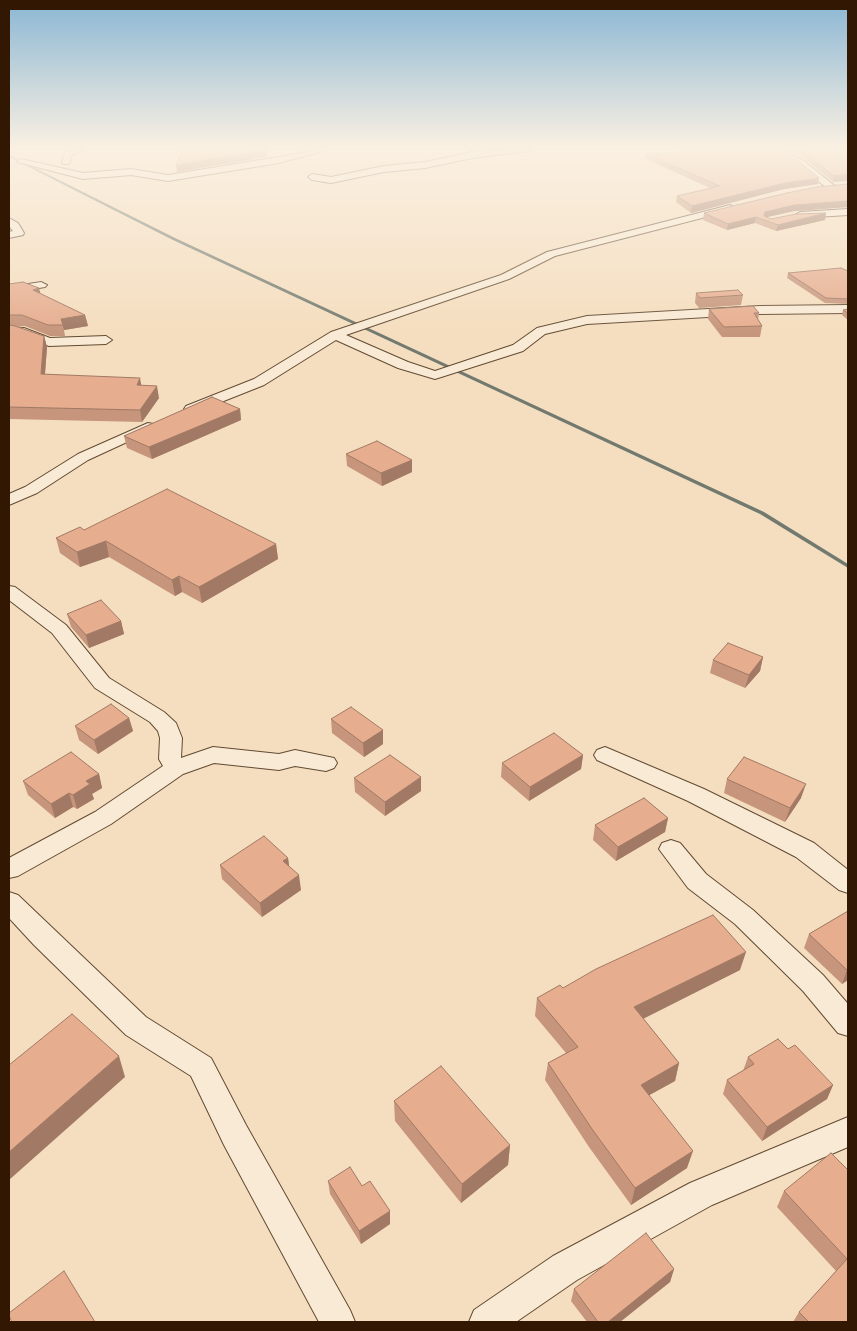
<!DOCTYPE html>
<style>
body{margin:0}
#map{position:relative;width:857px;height:1331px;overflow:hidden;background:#f5debf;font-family:Vollkorn,serif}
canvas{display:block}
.frame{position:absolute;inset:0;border:10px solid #321803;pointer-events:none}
</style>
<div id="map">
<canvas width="857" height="1331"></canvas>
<div class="frame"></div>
</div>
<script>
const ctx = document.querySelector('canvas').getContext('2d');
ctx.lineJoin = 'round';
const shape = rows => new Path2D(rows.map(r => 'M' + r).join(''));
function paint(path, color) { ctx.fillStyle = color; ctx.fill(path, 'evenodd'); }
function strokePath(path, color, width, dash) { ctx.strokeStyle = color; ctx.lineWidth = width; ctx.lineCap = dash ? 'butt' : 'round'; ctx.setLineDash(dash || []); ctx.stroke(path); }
paint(shape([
 [9,155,175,238,764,512,848,564,848,568,760,514,173,240,9,157,9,155]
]), '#727a6f');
const minor = shape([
 [73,149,85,149,72,155,69,164,63,164,62,162,65,152,73,149],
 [310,149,318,149,320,152,279,163,168,181,131,175,83,179,17,162,21,159,83,173,131,169,168,175,279,157,311,151,310,149],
 [504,149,533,149,529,151,472,158,425,168,384,172,331,183,312,180,308,177,312,174,331,177,384,166,425,162,472,152,504,149],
 [767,149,778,149,804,161,836,187,834,189,828,189,798,165,767,149],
 [730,205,735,208,733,210,555,256,509,279,346,335,408,362,435,371,513,345,537,328,587,316,760,306,848,305,848,313,760,314,587,324,545,334,523,351,435,379,398,368,336,340,264,385,196,412,191,413,186,412,184,409,186,406,254,379,331,332,501,275,547,252,730,205],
 [848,209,848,215,800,218,795,215,800,212,848,209],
 [9,218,18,223,24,233,23,235,9,238,9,232,13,231,9,226,9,218],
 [41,282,47,285,45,287,9,293,9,287,41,282],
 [9,327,24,328,50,338,106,336,112,340,106,344,49,346,18,335,9,335,9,327],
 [148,423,153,424,155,427,153,430,88,460,37,493,9,505,9,494,25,487,78,454,148,423],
 [9,586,15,587,66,625,109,678,164,712,176,723,182,738,181,758,213,747,279,754,295,750,334,758,337,763,334,768,326,771,295,766,279,770,214,763,183,774,111,824,18,876,9,878,9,858,95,812,163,766,159,759,160,738,158,731,150,722,95,688,52,633,9,600,9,586],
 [605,747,704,789,814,843,848,870,848,893,839,890,796,857,688,801,597,760,594,755,597,750,605,747],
 [671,840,680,843,706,874,753,910,823,975,848,1004,848,1036,838,1033,803,991,735,924,688,888,659,849,662,843,671,840],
 [9,892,18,895,146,1017,211,1058,246,1125,350,1310,355,1322,319,1322,224,1145,191,1076,126,1035,34,945,9,918,9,892],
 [848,1117,848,1147,712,1205,577,1280,516,1322,469,1322,474,1310,553,1256,690,1183,848,1117]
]);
strokePath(minor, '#634a32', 2);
paint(minor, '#f8ead5');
paint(shape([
 [687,149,775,149,818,184,784,189,691,213,676,202,677,196,710,188,646,159,646,154,687,152],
 [783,149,848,149,848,181,833,182,805,159],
 [848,184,848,207,794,211,767,217,771,219,825,220,776,231,755,223,727,230,703,220,704,213],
 [848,271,848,304,825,303,787,278,788,273],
 [9,282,9,283,40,293,85,315,88,326,64,330,65,336,50,336,25,326,15,326,44,336,47,347,45,374,141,385,159,398,142,422,9,419],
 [696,293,743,295,741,305,699,308,695,303],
 [709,309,759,313,758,320,762,326,760,337,722,337,708,319],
 [848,309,848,320,842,315,843,310],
 [240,409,241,420,152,459,127,448,124,436],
 [346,454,412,460,412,472,382,486,347,466],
 [84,530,276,544,278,559,202,603,182,592,175,596,109,557,80,567,60,553,56,538],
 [67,614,121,621,124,634,89,648,71,627],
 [763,657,760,671,745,688,710,673,713,660],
 [129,718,133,731,98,754,79,740,75,726],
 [331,719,383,730,383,744,364,757,332,733],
 [583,755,581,769,529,801,501,777,502,763],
 [99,774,102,788,92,794,94,799,77,809,73,807,55,818,28,795,23,781],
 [354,778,421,791,385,816,355,792],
 [727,779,801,798,785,822,724,793],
 [668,818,665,832,616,861,593,840,595,825],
 [288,858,289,866,301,890,262,917,222,879,220,865],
 [848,911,848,980,842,984,804,948,809,934],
 [740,970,643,1018,679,1063,675,1081,649,1095,687,1168,631,1205,589,1147,545,1080,548,1063,566,1053,535,1016,537,998,563,988],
 [788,1049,833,1085,827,1099,762,1141,723,1094,727,1080,743,1071,748,1057],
 [394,1101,510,1145,508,1165,461,1203,395,1121],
 [848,1170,848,1322,793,1322,799,1312,836,1271,777,1207,784,1191],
 [328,1181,362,1186,390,1224,361,1244,330,1194],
 [674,1269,670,1282,620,1322,587,1322,571,1301,574,1289]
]), '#c6957b');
paint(shape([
 [266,150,267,157,177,172,176,165],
 [848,174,848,180,833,182,834,176],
 [819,178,818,184,784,189,691,213,692,206,785,183],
 [848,201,848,207,794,211,763,218,765,212,795,205],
 [826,213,825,220,776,231,778,225],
 [756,217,755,223,727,230,728,224],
 [39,288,42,299,33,290],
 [85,315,88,326,64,330,61,319],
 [44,336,47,347,44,386,41,374],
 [140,378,142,389,137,385],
 [157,386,159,398,142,422,140,410],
 [240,409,241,420,152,459,149,447],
 [412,460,412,472,382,486,381,473],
 [106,541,109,557,80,567,77,552],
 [276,544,278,559,202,603,199,587],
 [179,576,182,592,175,596,172,580],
 [121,621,124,634,89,648,86,635],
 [763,657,760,671,745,688,749,675],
 [129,718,133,731,98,754,94,740],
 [383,730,383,744,364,757,363,743],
 [583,755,581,769,529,801,530,787],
 [99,774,102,788,92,794,94,799,77,809,73,795,86,781],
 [421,777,421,791,385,816,385,802],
 [806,784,801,798,785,822,790,808],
 [69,793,73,807,55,818,51,804],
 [668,818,665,832,616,861,618,847],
 [288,858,290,872,283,861],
 [299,875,301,890,262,917,260,903],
 [746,952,740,970,631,1025,634,1007],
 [848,969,848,980,842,984,847,970],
 [119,1056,125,1077,9,1180,9,1152],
 [679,1063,675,1081,637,1102,641,1085],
 [833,1085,827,1099,762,1141,767,1127],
 [510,1145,508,1165,461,1203,462,1184],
 [693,1151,687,1168,631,1205,635,1188],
 [390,1211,390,1224,361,1244,359,1231],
 [674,1269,670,1282,620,1322,608,1322]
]), '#a17964');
const building = shape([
 [183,149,264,149,266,150,176,165,183,149],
 [688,149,775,149,798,161,819,178,785,183,692,206,677,196,720,186,646,154,688,152,688,149],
 [796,149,848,149,848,174,834,176,806,154,796,149],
 [848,184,848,201,795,205,765,212,764,216,771,219,796,214,826,213,778,225,756,217,728,224,704,213,787,193,817,187,848,184],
 [841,268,848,271,848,299,826,298,788,273,841,268],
 [23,282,39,288,33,290,85,315,61,319,63,325,48,325,22,315,9,315,9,284,23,282],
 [738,290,743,295,700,298,696,293,738,290],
 [753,306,759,313,754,313,762,326,724,327,709,309,753,306],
 [848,309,848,313,843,310,848,309],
 [9,325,15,326,44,336,41,374,140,378,137,385,157,386,140,410,9,407,9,325],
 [212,397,240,409,149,447,124,436,212,397],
 [377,441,412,460,381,473,346,454,377,441],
 [167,489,276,544,199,587,179,576,172,580,106,541,77,552,56,538,80,527,84,530,167,489],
 [101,600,121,621,86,635,67,614,101,600],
 [728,643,763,657,749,675,713,660,728,643],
 [111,704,129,718,94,740,75,726,111,704],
 [351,707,383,730,363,743,331,719,351,707],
 [554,733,583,755,530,787,502,763,554,733],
 [71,752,99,774,86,781,90,784,73,795,69,793,51,804,23,781,71,752],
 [390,755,421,777,385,802,354,778,390,755],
 [744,757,806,784,790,808,727,779,744,757],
 [644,798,668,818,618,847,595,825,644,798],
 [264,836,288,858,283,861,299,875,260,903,220,865,264,836],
 [848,911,848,969,847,970,809,934,848,911],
 [713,915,746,952,634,1007,679,1063,641,1085,693,1151,635,1188,592,1129,548,1063,578,1047,537,998,560,985,563,988,596,969,713,915],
 [72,1014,119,1056,9,1152,9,1065,72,1014],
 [778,1039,788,1049,795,1045,833,1085,767,1127,727,1080,754,1064,748,1057,778,1039],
 [441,1066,510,1145,462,1184,394,1101,441,1066],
 [831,1153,848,1170,848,1322,809,1322,799,1312,847,1259,784,1191,831,1153],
 [350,1167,362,1186,370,1181,390,1211,359,1231,328,1181,350,1167],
 [646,1233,674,1269,608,1322,598,1322,574,1289,646,1233],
 [64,1271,95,1322,12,1322,9,1316,9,1313,64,1271]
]);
paint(building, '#e6ad8f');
strokePath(building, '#a17964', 1);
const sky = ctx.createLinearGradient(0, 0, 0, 335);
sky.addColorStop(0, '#8ab7d4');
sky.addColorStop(0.44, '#faf0e2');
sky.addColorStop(1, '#faf0e200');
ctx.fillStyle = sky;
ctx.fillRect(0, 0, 857, 335);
</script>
